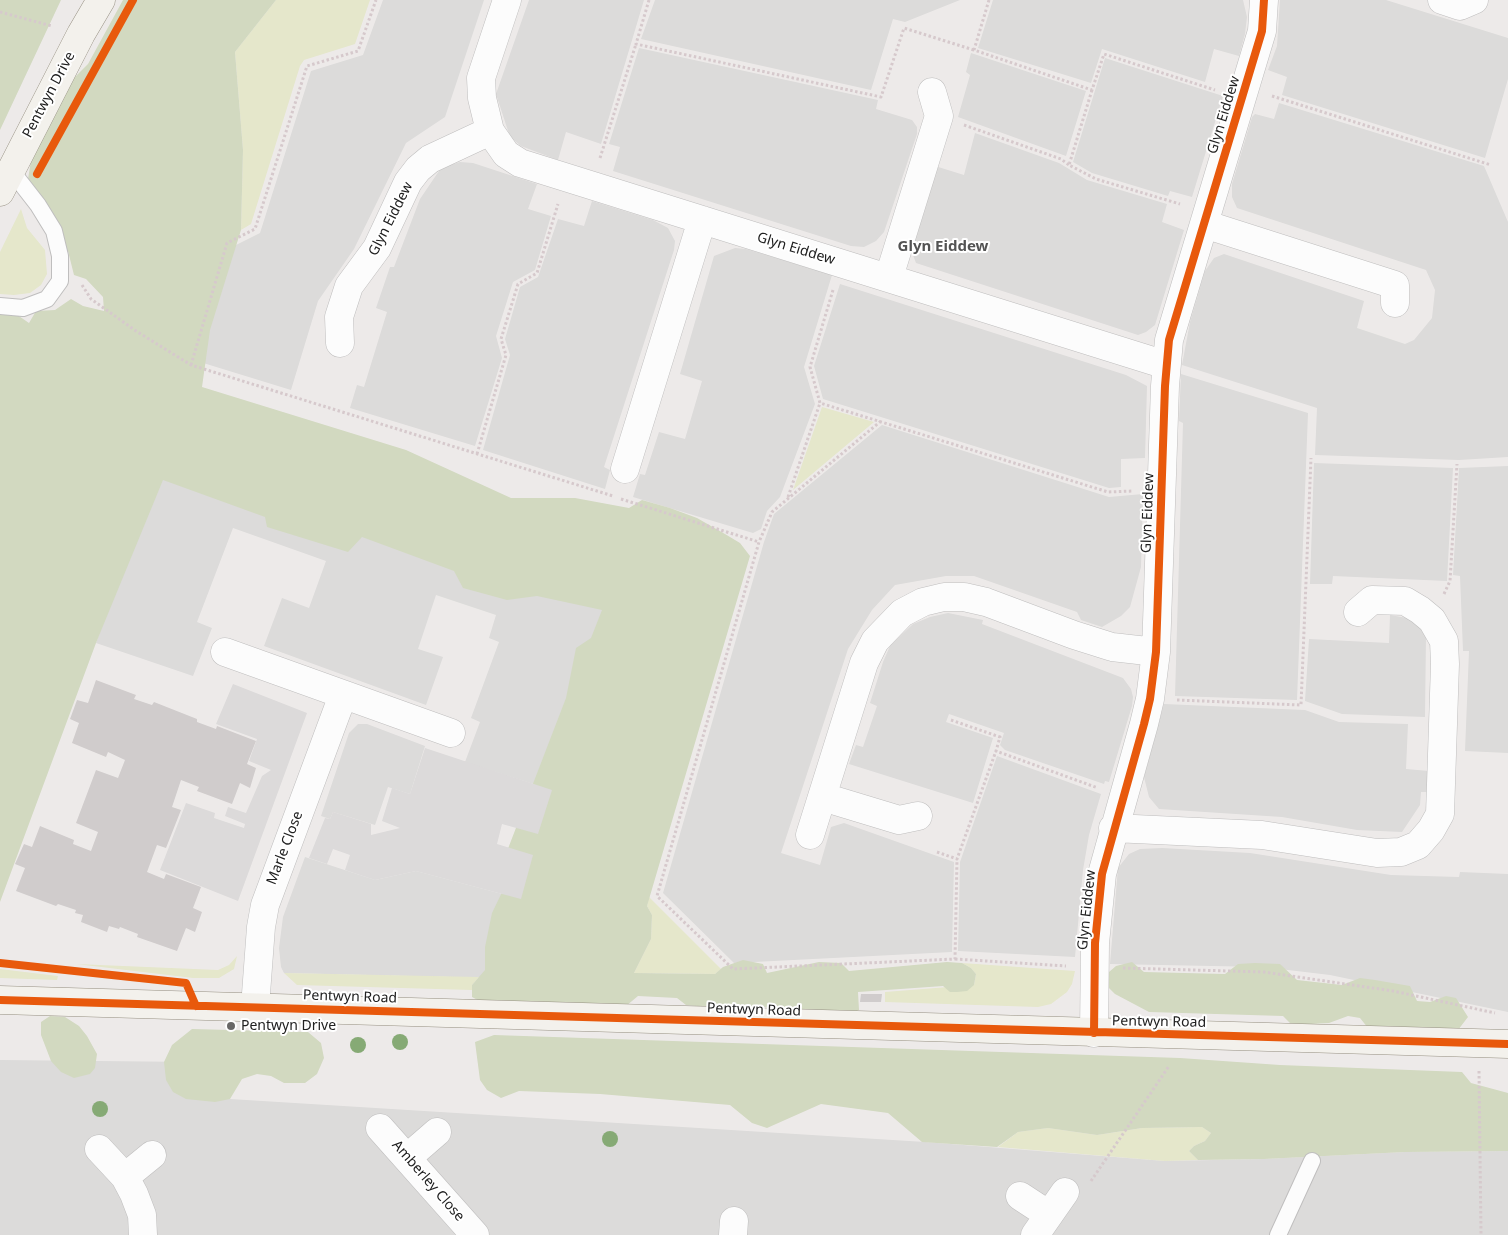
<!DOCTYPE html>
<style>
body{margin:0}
canvas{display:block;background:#edeae9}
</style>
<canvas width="1508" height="1235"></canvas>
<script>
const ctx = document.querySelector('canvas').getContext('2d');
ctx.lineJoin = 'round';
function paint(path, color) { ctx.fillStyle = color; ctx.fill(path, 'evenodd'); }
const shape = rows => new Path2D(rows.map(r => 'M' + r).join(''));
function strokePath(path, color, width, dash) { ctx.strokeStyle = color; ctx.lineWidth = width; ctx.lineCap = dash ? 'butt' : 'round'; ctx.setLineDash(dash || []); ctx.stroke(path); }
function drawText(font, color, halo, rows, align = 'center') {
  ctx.font = font + ' "Noto Sans",sans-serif'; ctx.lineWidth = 4; ctx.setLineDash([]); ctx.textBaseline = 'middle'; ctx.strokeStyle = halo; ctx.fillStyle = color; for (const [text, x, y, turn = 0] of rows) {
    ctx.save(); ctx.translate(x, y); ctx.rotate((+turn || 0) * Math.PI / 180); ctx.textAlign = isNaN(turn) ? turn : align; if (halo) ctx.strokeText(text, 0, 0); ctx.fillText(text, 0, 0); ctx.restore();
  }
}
paint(shape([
 [383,0,484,0,445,117,406,143,354,249,318,301,291,390,200,362,232,247,260,233,311,71,363,55],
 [529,0,644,0,601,144,566,132,558,160,521,146,510,137,496,94],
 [655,0,960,0,905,22,893,19,871,90,641,39],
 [993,0,1243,0,1247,17,1245,34,1239,56,1214,49,1205,82,1102,49,1091,83,978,48],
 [1280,0,1386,0,1508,38,1508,79,1485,158,1282,95,1287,77,1268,70,1277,46],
 [639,48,878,100,876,109,912,120,917,127,917,134,884,232,876,241,864,247,851,246,613,171,620,147,609,144],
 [971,53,1086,91,1066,156,958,117,970,75,966,72],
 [1105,58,1223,96,1192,197,1170,191,1168,196,1092,173,1073,162],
 [1279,103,1484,166,1508,222,1508,457,1459,460,1315,455,1317,408,1182,365,1190,322,1205,271,1214,258,1224,254,1364,301,1357,328,1405,344,1414,340,1432,318,1435,290,1426,270,1237,208,1232,197,1232,184,1252,117,1255,114,1274,119],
 [975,133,1059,163,1087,180,1167,204,1162,222,1184,230,1155,325,1146,332,1138,335,916,263,913,255,912,240,935,166,964,175],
 [460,162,473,163,537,184,528,209,551,216,535,270,513,282,496,336,502,358,475,446,350,408,357,385,364,387,387,312,376,308,390,267,394,267,420,199,441,168],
 [592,201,653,220,668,228,675,241,674,250,604,467,610,470,605,489,483,450,510,355,505,339,520,287,538,277,558,219,584,226],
 [735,248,746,249,832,275,804,367,815,404,780,497,767,511,761,529,753,533,633,497,640,474,645,475,659,432,685,439,702,381,680,374,714,256],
 [840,284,1126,375,1147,386,1145,458,1121,459,1121,487,1109,488,823,399,814,366],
 [1181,374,1308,413,1297,700,1175,696,1183,423,1179,421],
 [882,425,1109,497,1143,494,1141,567,1130,607,1121,616,1102,627,1081,620,1077,612,974,576,946,576,895,585,872,610,848,649,781,853,820,865,831,827,844,823,954,862,952,952,734,963,663,893,764,542,774,514],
 [159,463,610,610,552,790,465,762,480,722,471,718,499,642,489,638,496,615,436,595,418,649,443,657,426,705,264,646,282,598,309,608,326,561,233,528,197,622,212,628,193,676,96,643],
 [1314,463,1453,468,1447,581,1333,576,1332,584,1310,584],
 [1508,466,1508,753,1465,751,1469,651,1463,651,1460,576,1453,575,1459,468],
 [948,613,983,620,982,624,1123,678,1131,689,1133,697,1132,706,1109,782,1105,781,1104,784,1005,750,1000,745,1004,733,949,714,946,722,993,738,973,803,849,764,856,745,863,747,877,706,870,703,883,662,890,646,913,624,930,617],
 [1390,615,1407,618,1418,624,1426,635,1425,717,1342,714,1305,701,1309,639,1389,643],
 [1164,704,1305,710,1339,722,1408,724,1406,769,1429,771,1428,792,1421,792,1420,805,1402,832,1357,830,1282,817,1159,809,1149,797,1144,777],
 [358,724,367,724,425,746,410,794,388,787,375,825,333,812,330,819,321,816,349,733],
 [997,756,1101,794,1089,835,1083,870,1075,957,958,951,960,862],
 [1162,848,1250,853,1391,875,1459,877,1460,872,1508,874,1508,1012,1330,975,1263,967,1110,964,1118,868,1129,854,1140,849],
 [305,857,375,880,416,871,521,899,497,978,284,973,281,967,279,948,283,917],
 [0,1060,195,1062,214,1098,925,1142,1165,1161,1264,1159,1405,1152,1508,1151,1508,1235,0,1235]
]), '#dcdbda');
paint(shape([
 [276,0,370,0,355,44,304,60,300,66,251,224,241,230,243,150,235,52],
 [21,209,27,228,45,250,47,274,41,285,30,293,14,295,0,294,0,252],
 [822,407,874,422,793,490],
 [649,897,721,969,715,974,634,973,651,939,652,915,647,906],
 [237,956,234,969,219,978,193,978,76,964,218,970,229,965],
 [962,963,1075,971,1072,984,1067,992,1051,1004,1038,1007,885,1002,885,992,974,985,976,974,971,968],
 [0,969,58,976,57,980,0,978],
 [284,973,479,977,472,985,472,990,297,985],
 [1202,1127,1211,1133,1205,1141,1194,1146,1189,1151,1198,1160,1165,1161,998,1147,1018,1132,1048,1128,1097,1135,1142,1128]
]), '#e5e7cb');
paint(shape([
 [0,0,61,0,0,130],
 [123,0,276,0,235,52,243,150,241,230,210,330,202,387,406,450,511,498,575,498,629,508,642,500,670,508,697,518,725,534,740,543,750,556,647,906,652,915,651,939,634,973,715,974,723,967,743,960,763,964,767,973,819,962,841,963,849,971,947,962,962,963,971,968,976,974,974,985,967,991,957,992,950,992,943,986,858,992,859,1010,849,1015,789,1011,759,1006,743,1010,686,1005,677,998,638,996,626,1006,487,1005,472,997,472,985,485,970,485,947,492,913,505,886,499,872,566,698,576,648,591,638,602,610,537,596,507,600,463,588,454,571,362,537,348,552,267,527,265,517,163,480,96,643,0,902,0,308,10,310,29,323,36,311,55,310,71,299,83,306,104,311,103,297,86,279,74,275,68,251,62,254,40,225,25,198,32,154,67,85,88,64],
 [1132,962,1144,972,1225,974,1238,964,1255,963,1280,964,1297,980,1342,985,1360,978,1375,980,1410,986,1417,1001,1430,1002,1446,996,1456,998,1468,1017,1458,1030,1368,1028,1360,1018,1348,1016,1329,1023,1292,1025,1283,1016,1149,1012,1115,994,1105,984,1109,972,1116,966],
 [50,1016,65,1017,79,1026,87,1036,97,1054,95,1068,90,1074,74,1078,61,1072,51,1061,41,1035,41,1022],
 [192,1029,308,1032,321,1043,324,1058,317,1074,305,1083,284,1083,271,1076,257,1074,242,1079,230,1099,215,1102,186,1099,173,1092,166,1080,164,1062,172,1045],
 [494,1035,1180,1058,1280,1065,1462,1072,1471,1083,1508,1093,1508,1151,1405,1152,1264,1159,1198,1160,1189,1151,1194,1146,1205,1141,1211,1133,1202,1127,1142,1128,1097,1135,1048,1128,1018,1132,997,1147,922,1142,888,1113,821,1104,767,1128,752,1123,730,1105,600,1094,519,1091,501,1098,487,1090,480,1080,475,1042]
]), '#d2d9c0');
paint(shape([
 [233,684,307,713,238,901,160,870,186,803,215,813,214,818,244,828,245,824,225,816,228,807,246,813,262,776,271,770,249,761,257,739,216,724],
 [425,748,552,790,538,834,502,824,497,844,533,855,521,899,416,871,375,880,345,870,350,855,333,849,327,864,309,858,325,818,330,819,333,812,371,824,371,835,400,828,382,821,392,788,410,794]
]), '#dcdada');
paint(shape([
 [96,680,136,695,134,699,152,705,154,702,197,719,197,722,216,729,217,726,256,741,247,764,256,768,250,788,240,783,232,804,197,791,199,787,181,780,172,807,181,810,166,848,157,845,147,872,164,879,166,874,201,887,193,908,202,912,195,932,186,928,177,951,137,937,138,934,120,927,119,929,109,926,107,932,81,922,83,915,75,913,76,910,58,904,56,906,16,891,25,868,15,864,24,844,32,847,40,826,74,840,73,844,91,851,98,832,76,823,96,770,118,778,125,760,108,752,106,757,72,743,79,723,70,719,77,700,88,703],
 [861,994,882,994,881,1002,860,1002]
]), '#d0cccc');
const lane = shape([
 [0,306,23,308,47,299,60,281,60,256,54,231,38,205,10,169],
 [1278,1235,1312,1161]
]);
const street = shape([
 [507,0,481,78,482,98,490,131,506,154,520,163,1166,365],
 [1442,0,1460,6,1474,0],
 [1204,224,1395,285,1395,303],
 [889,277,939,116,932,92],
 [340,343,339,317,349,286,377,248,408,182,418,169,430,159,490,131],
 [625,469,702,220],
 [225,652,451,733],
 [823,797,899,820,918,816],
 [1113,828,1262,835,1377,853,1401,852,1418,845,1431,830,1440,814,1445,664,1444,641,1432,620,1420,610,1405,601,1372,600,1358,612],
 [810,835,864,663,875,641,902,613,923,602,944,597,964,597,986,602,1074,635,1112,647,1156,652],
 [255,1007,261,927,265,905,343,695],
 [1094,1033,1095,943,1102,874,1144,724,1150,699,1156,652,1165,386,1169,340,1262,31,1264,0],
 [380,1128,475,1235],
 [99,1149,125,1177,134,1194,142,1215,143,1235],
 [407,1158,437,1132],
 [125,1177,152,1155],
 [1020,1196,1049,1215],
 [733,1235,734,1221],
 [1035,1235,1065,1192]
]);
const secondary = shape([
 [0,192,81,34,101,0],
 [0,1000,1508,1044]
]);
strokePath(lane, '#bfbebe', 18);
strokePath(street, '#bfbebe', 29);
strokePath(secondary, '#969082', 29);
strokePath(shape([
 [649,0,636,44,881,97,904,28,974,50],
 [989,0,974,50,1092,90,1104,54,1215,90],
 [0,12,52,26],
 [1092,90,1069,165,1096,179,1180,204],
 [1272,96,1491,165],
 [964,125,1061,159,1069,165],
 [600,158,636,44],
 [82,285,91,299,136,331,191,365,613,496],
 [833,290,810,367,820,403,1108,492,1133,491],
 [191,365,227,243,255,229,307,66,358,51,376,0],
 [881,421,772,512,759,542,657,896,733,969,955,959,957,859],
 [477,454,506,355,501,339,518,284,537,273,558,204],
 [788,497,820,403],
 [621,499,759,542],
 [1444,594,1450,581,1457,464],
 [1177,700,1301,705,1311,458],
 [951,720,1000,737,996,751,1098,788],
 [937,852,957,859,996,751],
 [955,959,1066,966],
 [1123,968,1264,972,1393,991,1495,1013],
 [1479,1071,1481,1235],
 [1091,1181,1169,1066]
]), '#d6c9cc', 3, [2.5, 2.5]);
strokePath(lane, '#fcfcfc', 16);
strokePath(street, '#fcfcfc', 28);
strokePath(secondary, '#f3f1ec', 28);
strokePath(shape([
 [37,174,133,0],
 [0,963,186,983,196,1006],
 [0,1000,1508,1044],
 [1094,1033,1095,943,1102,874,1144,724,1150,699,1156,652,1165,386,1169,340,1262,31,1264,0]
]), '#e8590c', 8);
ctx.fillStyle = '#86aa75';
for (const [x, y] of [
 [400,1042],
 [358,1045],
 [100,1109],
 [610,1139]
]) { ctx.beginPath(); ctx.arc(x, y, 8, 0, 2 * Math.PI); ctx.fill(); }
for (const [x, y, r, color] of [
 [231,1026,5,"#686766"]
]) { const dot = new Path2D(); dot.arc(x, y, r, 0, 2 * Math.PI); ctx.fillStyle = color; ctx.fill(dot); strokePath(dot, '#fff', 2); }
drawText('14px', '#202020', '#fff', [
 ["Pentwyn Drive",49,95,-62],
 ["Glyn Eiddew",1224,115,-73],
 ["Glyn Eiddew",391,219,-63],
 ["Glyn Eiddew",796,249,17],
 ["Glyn Eiddew",1148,513,-88],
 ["Marle Close",285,848,-69],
 ["Glyn Eiddew",1087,910,-84],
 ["Pentwyn Road",350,997,2],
 ["Pentwyn Road",754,1010,2],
 ["Pentwyn Road",1159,1022,1],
 ["Amberley Close",428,1181,49]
]);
drawText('14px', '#202020', '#fff', [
 ["Pentwyn Drive",241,1026]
], 'left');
drawText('bold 15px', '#535353', '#fff', [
 ["Glyn Eiddew",943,247]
]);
</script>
